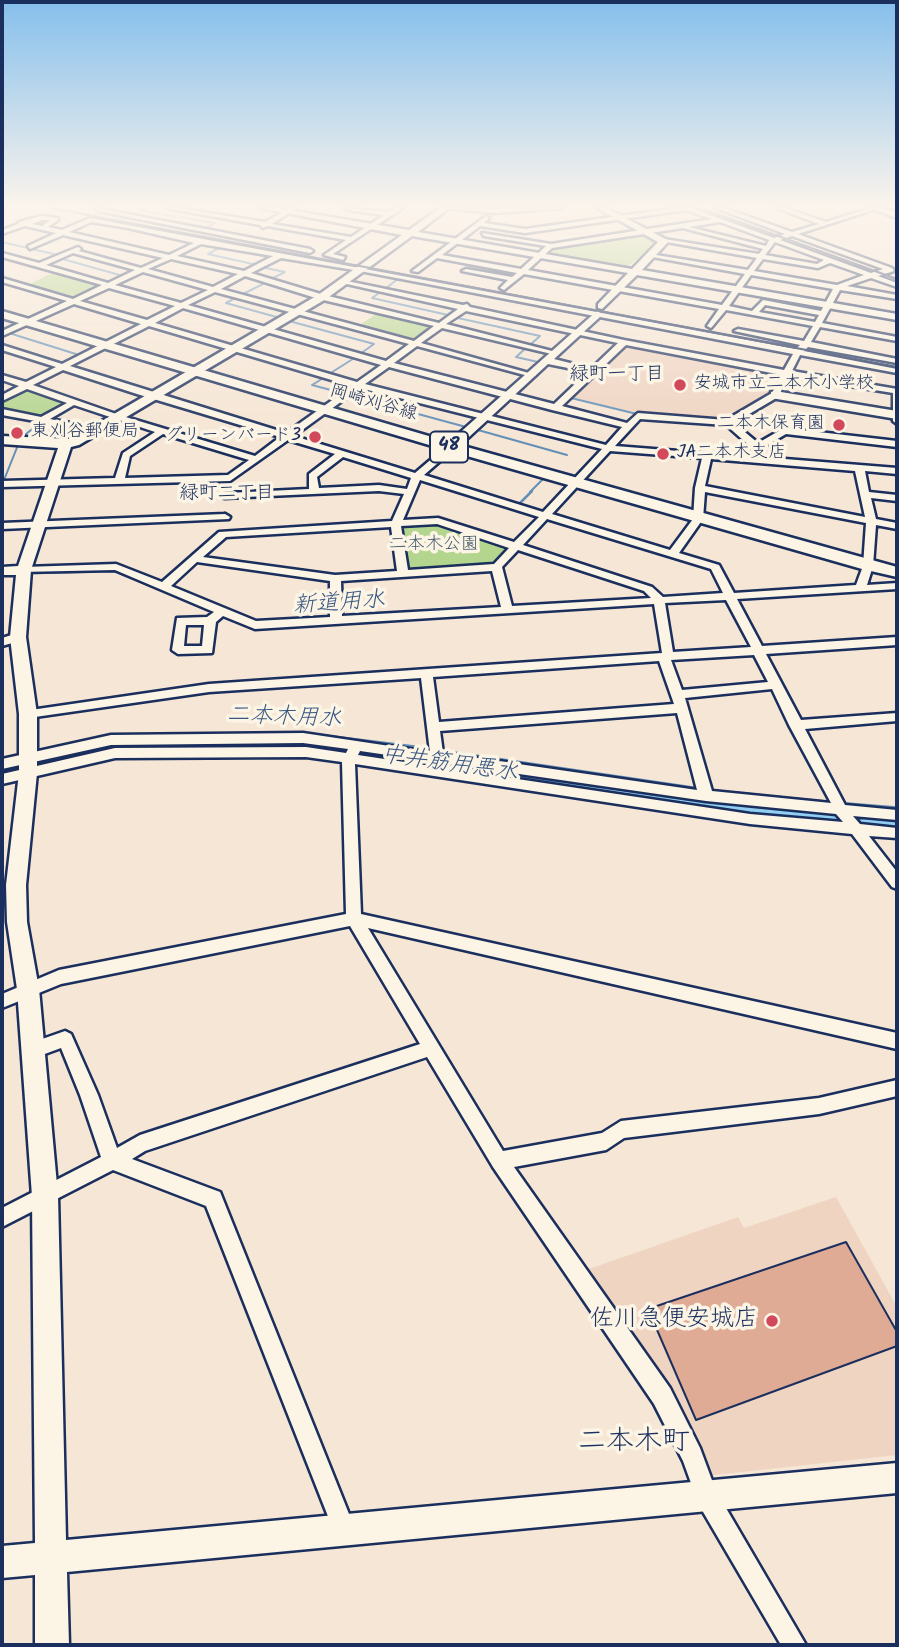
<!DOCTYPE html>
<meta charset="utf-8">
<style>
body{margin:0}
#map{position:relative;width:899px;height:1647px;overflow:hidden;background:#f6e6d5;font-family:Kalam,sans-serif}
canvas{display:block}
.frame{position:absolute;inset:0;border:4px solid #1b2f5e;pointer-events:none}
</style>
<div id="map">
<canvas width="899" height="1647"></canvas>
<div class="frame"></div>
</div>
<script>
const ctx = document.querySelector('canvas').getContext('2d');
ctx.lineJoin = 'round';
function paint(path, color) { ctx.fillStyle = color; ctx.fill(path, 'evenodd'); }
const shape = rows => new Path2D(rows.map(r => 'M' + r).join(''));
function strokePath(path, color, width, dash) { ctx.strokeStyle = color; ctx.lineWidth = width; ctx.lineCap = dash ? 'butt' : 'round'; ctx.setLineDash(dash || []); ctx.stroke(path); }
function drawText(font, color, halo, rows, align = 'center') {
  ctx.font = font + ' Kalam,"Klee One",sans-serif'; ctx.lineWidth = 7; ctx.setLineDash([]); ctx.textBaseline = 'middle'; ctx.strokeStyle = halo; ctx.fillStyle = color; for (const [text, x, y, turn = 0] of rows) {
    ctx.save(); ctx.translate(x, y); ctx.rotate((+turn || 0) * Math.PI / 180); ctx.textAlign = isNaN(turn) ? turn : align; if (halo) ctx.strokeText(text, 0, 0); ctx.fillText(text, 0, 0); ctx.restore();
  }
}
paint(shape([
 [629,344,781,374,767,397,728,421,638,413,573,398],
 [836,1197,897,1307,897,1455,705,1476,660,1371,589,1269,738,1217,744,1228]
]), '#efd4c2');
paint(shape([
 [638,234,664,241,626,267,547,254,557,245],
 [52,273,55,273,100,286,71,299,26,286],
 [378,313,382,313,435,325,414,342,358,326],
 [24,389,67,403,41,418,2,410,2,400],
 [437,523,508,546,510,548,492,565,407,569,401,527]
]), '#b4d58e');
strokePath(shape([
 [143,208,138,210,176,217],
 [180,217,215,223,206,228],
 [2,242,58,255],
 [221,247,208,254,257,265],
 [274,252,358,268],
 [59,258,123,276,111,281],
 [261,267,285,272,271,279],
 [367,269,415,278],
 [385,289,399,278],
 [379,293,372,298,448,315],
 [241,295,267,282],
 [237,297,226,303,280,318],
 [72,299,86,293],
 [458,318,540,336,530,345],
 [289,321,374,344,360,354],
 [9,333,79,355],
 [527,347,516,357,538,362],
 [329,374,356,357],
 [325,377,312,385,342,393],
 [348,395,466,427],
 [573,396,571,398,637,414],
 [478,430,567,455],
 [21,438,41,422],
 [4,480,18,445],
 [530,492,544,478]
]), '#628fb7', 2);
strokePath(shape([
 [519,504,532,491],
 [35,573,114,571,255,628]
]), '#628fb7', 2.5);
strokePath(shape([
 [308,734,431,749],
 [441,751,693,788],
 [714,791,825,802],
 [847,804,897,808]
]), '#628fb7', 3.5);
paint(shape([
 [307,741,745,805,897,820,897,830,745,815,307,749,121,750,2,776,2,768,121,742,307,741]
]), '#91cff2');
const building = shape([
 [846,1242,897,1332,897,1346,696,1420,648,1309,846,1242]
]);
paint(building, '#e0ab95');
strokePath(building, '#1b2f5e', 2);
const street = shape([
 [2,208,5,208,4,210,2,211,2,208],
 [96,208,310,249,313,251,310,253,98,211,96,208],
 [167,208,178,208,265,222,290,208,297,208,272,224,351,237,384,215,347,210,344,208,389,212,396,208,403,208,333,254,345,257,343,260,324,255,346,240,267,226,263,228,260,225,167,208],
 [444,208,496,209,562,208,496,213,444,208],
 [677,208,691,208,774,238,785,234,716,208,724,208,792,232,819,224,777,208,785,208,826,222,871,208,879,208,798,234,892,268,894,271,878,276,897,283,897,287,871,278,847,286,897,295,897,299,840,290,822,323,897,337,897,341,820,327,811,342,897,359,897,363,808,347,804,351,897,369,897,373,800,355,792,371,897,389,897,424,893,421,893,393,789,376,778,397,734,423,758,443,784,428,897,441,897,447,786,434,762,448,763,455,760,457,897,468,897,474,865,471,869,492,897,495,897,501,871,498,876,519,897,523,897,529,876,525,873,566,867,585,897,583,897,589,737,599,762,646,897,637,897,645,766,654,801,720,897,713,897,721,805,729,845,805,897,810,897,820,853,816,860,824,897,828,897,838,869,836,897,872,897,889,892,887,852,834,750,824,355,764,361,914,897,1033,897,1049,368,928,503,1151,602,1133,621,1121,819,1098,897,1080,897,1096,819,1114,624,1138,606,1150,514,1167,670,1388,700,1448,716,1491,806,1645,781,1645,699,1505,683,1461,654,1404,493,1167,427,1057,145,1151,132,1159,220,1192,355,1529,352,1537,344,1540,336,1537,333,1529,206,1206,113,1170,2,1227,2,1208,101,1157,80,1095,61,1048,34,1058,28,1056,26,1050,28,1044,65,1031,71,1034,98,1095,117,1148,140,1135,420,1044,350,926,61,984,2,1008,2,994,59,970,346,914,342,762,306,757,115,758,2,784,2,774,115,748,306,747,346,753,348,749,303,743,111,745,2,769,2,759,111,735,303,733,430,752,421,678,209,692,28,718,22,714,24,711,209,684,662,653,654,604,255,629,223,616,216,622,212,653,178,654,172,650,177,618,207,617,214,612,115,570,20,572,20,568,24,567,116,564,162,582,219,532,392,521,404,494,379,491,224,498,224,494,227,493,309,489,309,474,335,454,288,440,230,481,2,487,2,481,115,478,123,453,155,432,74,405,50,419,96,428,96,432,2,415,2,409,41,417,67,403,27,389,2,401,2,395,19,386,2,380,2,375,26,382,56,367,2,350,2,345,62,364,141,324,74,304,2,336,2,331,67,301,2,282,2,278,73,299,102,285,2,257,2,253,39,263,78,247,81,249,79,251,141,268,163,258,63,235,30,249,28,246,56,233,25,226,2,234,2,230,18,224,19,222,41,216,58,218,58,220,48,227,62,230,90,218,796,349,800,345,734,331,738,329,804,341,813,326,726,310,711,328,707,326,719,309,524,274,504,290,500,288,508,280,462,271,466,269,512,277,517,273,437,258,418,272,412,271,486,216,489,218,484,223,525,229,677,208],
 [686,210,712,219,551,244,482,233,484,236,546,246,521,269,442,255,480,226,525,233,686,210],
 [42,220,50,220,42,226,32,224,42,220],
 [91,222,128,228,194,243,169,255,69,232,91,222],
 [720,222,769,240,766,246,689,227,720,222],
 [683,228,763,249,759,254,664,239,661,241,757,258,748,270,650,254,647,256,745,274,722,305,528,270,552,248,683,228],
 [792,236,883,269,871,273,780,240,792,236],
 [775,242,824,260,817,264,765,255,775,242],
 [201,244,273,256,244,271,177,256,201,244],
 [73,253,135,270,108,283,46,265,73,253],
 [281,258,360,271,793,354,784,370,624,340,470,307,467,304,463,305,342,280,338,282,458,309,439,323,324,295,251,273,281,258],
 [171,259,238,274,213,287,148,269,171,259],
 [763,259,818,268,830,263,864,275,837,285,754,271,763,259],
 [143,272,208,290,181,303,115,285,143,272],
 [751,275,833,289,821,311,763,300,752,311,729,306,751,275],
 [245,276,319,299,434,326,414,341,221,289,245,276],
 [109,288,175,306,147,320,80,301,109,288],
 [215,292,409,344,386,361,188,305,215,292],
 [765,305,819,315,815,322,759,312,765,305],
 [183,308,381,365,357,382,155,323,183,308],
 [466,311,618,343,554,404,394,363,417,346,532,377,536,375,421,343,442,328,556,355,560,353,446,324,466,311],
 [149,326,352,386,286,433,70,366,149,326],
 [626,345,782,375,772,393,726,420,638,413,627,423,562,406,626,345],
 [389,367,552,410,622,427,606,445,365,384,389,367],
 [63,370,137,394,280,437,255,456,119,415,33,385,63,370],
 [360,388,602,449,543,512,424,475,454,449,454,445,448,445,415,473,294,436,360,388],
 [640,419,726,425,752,448,755,457,615,446,640,419],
 [163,434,249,460,228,475,125,478,130,456,163,434],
 [610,451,702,458,695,488,693,519,670,550,552,514,610,451],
 [343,457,411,478,407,489,379,485,319,488,317,477,343,457],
 [711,459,855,471,865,517,705,486,711,459],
 [420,480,539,517,514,542,438,518,403,520,420,480],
 [705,492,866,523,863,566,856,585,734,593,719,565,679,553,703,519,705,492],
 [547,519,711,569,723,593,663,597,652,587,523,545,547,519],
 [437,524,509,548,494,564,408,570,401,526,437,524],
 [391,527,397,571,335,575,203,557,226,537,391,527],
 [518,550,644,591,651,598,512,606,502,567,518,550],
 [197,562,330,581,330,617,256,621,171,586,197,562],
 [492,571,501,607,342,616,341,581,492,571],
 [726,600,751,647,673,652,665,603,726,600],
 [186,625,204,625,202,646,184,646,186,625],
 [754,655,768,682,682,690,671,660,754,655],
 [659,661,674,704,439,722,433,677,659,661],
 [772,689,789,725,831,803,712,791,685,698,772,689],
 [677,713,697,790,443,753,440,731,677,713],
 [360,751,706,801,836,814,843,822,750,814,358,755,360,751],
 [225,514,230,517,229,519,2,529,2,523,225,514],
 [18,633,22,634,22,640,2,646,2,638,18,633]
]);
const secondary = shape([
 [260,208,276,208,409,230,440,208,449,208,418,232,632,269,658,242,597,208,607,208,669,241,642,270,897,314,897,320,637,275,602,309,598,308,598,304,628,273,412,236,326,299,79,445,71,447,31,570,26,637,37,714,37,773,26,885,27,922,39,989,58,1196,66,1540,897,1463,897,1493,67,1572,69,1645,35,1645,35,1575,2,1578,2,1546,35,1543,32,1196,17,989,7,922,6,885,19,773,19,714,10,637,16,575,2,575,2,567,18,566,58,448,2,444,2,436,71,439,318,295,402,235,260,208],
 [870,208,881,208,897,212,897,218,870,208],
 [597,311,602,314,601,316,554,359,598,370,598,374,548,364,455,450,447,450,447,444,597,311],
 [775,391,897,411,897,419,771,398,771,392,775,391]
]);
const primary = shape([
 [2,311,456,444,897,567,897,577,862,569,446,450,2,318,2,311]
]);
strokePath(street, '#1b2f5e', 5);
strokePath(secondary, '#1b2f5e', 5);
strokePath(primary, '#1b2f5e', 5);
paint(street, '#fcf5e5');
paint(secondary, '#fcf5e5');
paint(primary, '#fcf5e5');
strokePath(shape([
 [51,208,897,367],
 [701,208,897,279]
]), '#1b2f5e', 2);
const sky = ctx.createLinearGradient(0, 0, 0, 438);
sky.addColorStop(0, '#85bfec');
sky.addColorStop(0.47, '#fbf4ec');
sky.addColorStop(1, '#fbf4ec00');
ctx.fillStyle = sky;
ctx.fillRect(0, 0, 899, 438);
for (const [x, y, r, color] of [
 [680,385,7,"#d1495b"],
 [839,425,7,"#d1495b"],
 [17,433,7,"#d1495b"],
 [315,437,7,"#d1495b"],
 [663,454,7,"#d1495b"],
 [772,1321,7,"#d1495b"]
]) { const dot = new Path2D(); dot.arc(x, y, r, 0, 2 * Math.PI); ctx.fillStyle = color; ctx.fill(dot); strokePath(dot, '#fcf5e5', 2.5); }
drawText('18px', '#1b2f5e', '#fcf5e5', [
 ["安城市立二本木小学校",694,385],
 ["二本木保育園",825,425,"right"],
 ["東刈谷郵便局",31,433],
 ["グリーンバード3",301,437,"right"],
 ["JA二本木支店",677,454]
], 'left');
drawText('18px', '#1b2f5e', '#fcf5e5', [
 ["岡崎刈谷線",373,404,16]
]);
drawText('18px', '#41586a', '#fcf5e5', [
 ["二本木公園",434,546]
]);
drawText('19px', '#1b2f5e', '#fcf5e5', [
 ["緑町一丁目",617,376],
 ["緑町二丁目",227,495]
]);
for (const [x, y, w] of [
 [449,447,38]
]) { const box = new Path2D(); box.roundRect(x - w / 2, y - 15.5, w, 31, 5); ctx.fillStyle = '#fcf5e5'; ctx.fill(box); strokePath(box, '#1b2f5e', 2); }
drawText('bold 19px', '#1b2f5e', null, [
 ["48",449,447]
]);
drawText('italic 23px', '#385783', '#fcf5e5', [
 ["新道用水",339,605,-4],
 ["二本木用水",284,719,2],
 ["中井筋用悪水",449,766,8]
]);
drawText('24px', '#1b2f5e', '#fcf5e5', [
 ["佐川急便安城店",758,1321]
], 'right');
drawText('28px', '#1b2f5e', '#fcf5e5', [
 ["二本木町",634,1444]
]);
</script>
